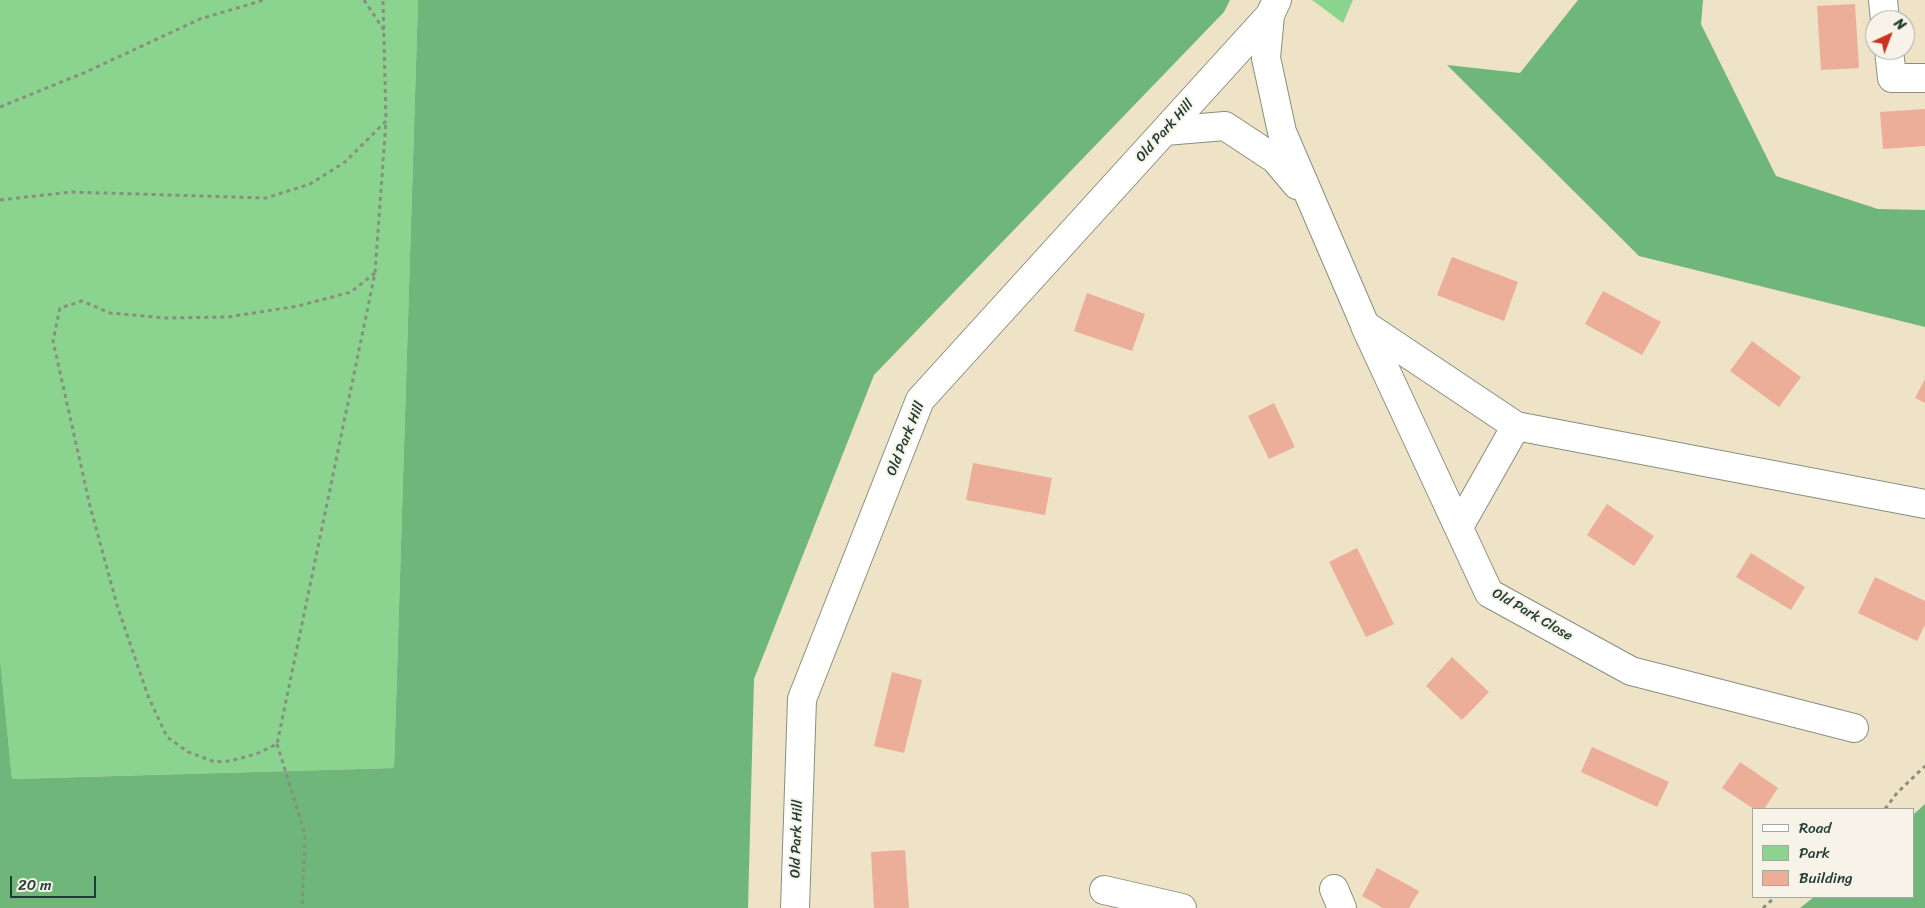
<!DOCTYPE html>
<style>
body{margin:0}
#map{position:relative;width:1925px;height:908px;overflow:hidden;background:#efe3c7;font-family:Sriracha,sans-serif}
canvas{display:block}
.legend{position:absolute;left:1752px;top:808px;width:162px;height:90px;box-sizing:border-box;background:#f7f3e8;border:1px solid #a1aaa0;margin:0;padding:6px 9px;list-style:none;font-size:15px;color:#1f3d34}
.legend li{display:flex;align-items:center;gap:10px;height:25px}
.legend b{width:25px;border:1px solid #a1aaa0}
.north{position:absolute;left:1865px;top:10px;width:50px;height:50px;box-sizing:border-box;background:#f7f3e8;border:1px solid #a1aaa0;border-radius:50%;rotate:43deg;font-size:14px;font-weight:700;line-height:20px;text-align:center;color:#1f3d34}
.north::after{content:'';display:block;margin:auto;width:18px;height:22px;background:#c8321e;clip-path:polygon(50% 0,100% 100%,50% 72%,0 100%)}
.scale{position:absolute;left:10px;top:876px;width:86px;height:22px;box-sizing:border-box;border:2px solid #1f3d34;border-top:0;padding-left:6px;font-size:15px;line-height:18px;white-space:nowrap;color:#1f3d34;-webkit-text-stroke:4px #f7f3e8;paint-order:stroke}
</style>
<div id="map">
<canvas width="1925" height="908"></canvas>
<ul class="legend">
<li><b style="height:6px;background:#fff"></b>Road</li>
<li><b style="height:14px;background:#8ad490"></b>Park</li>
<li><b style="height:14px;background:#ecad99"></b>Building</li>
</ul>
<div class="north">N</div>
<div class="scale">20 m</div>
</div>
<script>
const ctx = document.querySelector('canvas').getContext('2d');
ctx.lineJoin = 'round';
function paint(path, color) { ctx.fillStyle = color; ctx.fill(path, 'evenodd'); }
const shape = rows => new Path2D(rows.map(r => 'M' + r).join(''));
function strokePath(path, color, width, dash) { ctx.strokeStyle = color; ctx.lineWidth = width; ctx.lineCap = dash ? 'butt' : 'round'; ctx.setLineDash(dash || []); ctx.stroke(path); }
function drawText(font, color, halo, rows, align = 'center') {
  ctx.font = font + ' Sriracha,sans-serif'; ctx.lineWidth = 4; ctx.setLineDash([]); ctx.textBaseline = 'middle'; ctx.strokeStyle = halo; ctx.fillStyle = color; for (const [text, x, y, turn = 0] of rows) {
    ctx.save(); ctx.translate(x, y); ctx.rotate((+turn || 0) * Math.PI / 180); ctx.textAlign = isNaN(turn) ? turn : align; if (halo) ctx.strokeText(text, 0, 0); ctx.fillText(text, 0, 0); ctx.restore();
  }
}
paint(shape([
 [0,0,418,0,394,768,12,779,0,658],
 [1312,0,1353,0,1343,23]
]), '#8ad490');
paint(shape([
 [418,0,1230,0,1224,12,874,375,754,679,748,908,0,908,0,658,12,779,394,768],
 [1578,0,1703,0,1701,24,1776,176,1878,209,1925,210,1925,327,1639,256,1447,65,1520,73],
 [1925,804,1925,908,1800,908,1814,897,1914,897,1914,814]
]), '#6fb67a');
paint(shape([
 [1855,4,1859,68,1821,70,1817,6],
 [1925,109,1925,146,1883,149,1880,112],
 [1452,257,1518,282,1504,321,1437,295],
 [1603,291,1661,322,1642,355,1585,324],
 [1087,293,1145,314,1132,351,1074,331],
 [1752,341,1801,377,1779,407,1730,371],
 [1925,379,1925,403,1915,398],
 [1274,403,1295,447,1269,459,1248,416],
 [973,463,1052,478,1045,515,966,500],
 [1607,504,1654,536,1634,566,1587,535],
 [1357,548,1394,624,1366,637,1329,562],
 [1751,553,1805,587,1791,610,1736,577],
 [1875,577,1925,601,1925,625,1917,641,1858,613],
 [1452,657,1489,692,1462,720,1426,686],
 [892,672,922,680,904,753,874,746],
 [1592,747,1669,782,1657,807,1581,772],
 [1740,762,1778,788,1764,809,1754,809,1722,788],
 [905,850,909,908,874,908,871,852],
 [1377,868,1419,891,1409,908,1383,908,1362,896]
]), '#ecad99');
const minor = shape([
 [1883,0,1885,20],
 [1270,15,1266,58,1282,132,1365,325,1516,426,1925,504],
 [1889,50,1892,78,1925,78],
 [1165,131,1225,126,1275,159,1297,185],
 [1365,326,1489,593,1631,671,1854,728],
 [1460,525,1516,426],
 [1334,889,1342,908],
 [1104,890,1182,908],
 [795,908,802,699,920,400,1270,15,1277,0]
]);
strokePath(minor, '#87907e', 30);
strokePath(shape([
 [364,0,384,30],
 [0,107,86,72,200,19,264,0],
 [0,200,71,192,266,198,310,184,345,162,386,121,383,0],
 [375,273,351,292,298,306,228,317,166,318,110,313,82,301,60,308,53,341,90,506,117,605,148,696,167,737,188,752,215,762,230,761,256,754,277,744,375,273,386,121],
 [277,744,305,834,302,908],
 [1885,809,1897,793,1925,766],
 [1763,908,1775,897]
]), '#87907e', 3, [4, 4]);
strokePath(minor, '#fff', 28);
drawText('14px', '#1f3d34', '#f7f3e8', [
 ["Old Park Hill",1165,131,-48],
 ["Old Park Hill",906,439,-68],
 ["Old Park Close",1532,615,30],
 ["Old Park Hill",797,839,-88]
]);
</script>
